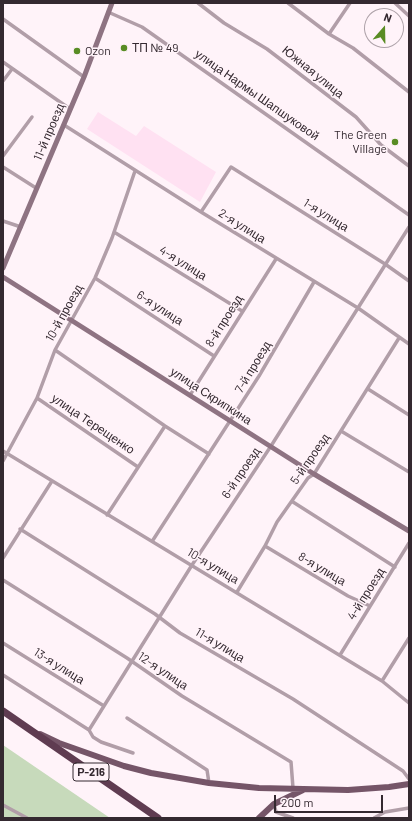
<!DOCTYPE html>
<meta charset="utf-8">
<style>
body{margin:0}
#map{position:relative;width:412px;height:821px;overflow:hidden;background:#fff3f9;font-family:Barlow,sans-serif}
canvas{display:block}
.frame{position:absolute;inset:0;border:4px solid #342930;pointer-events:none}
.north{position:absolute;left:364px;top:8px;width:40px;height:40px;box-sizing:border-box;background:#fff3f9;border:1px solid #aea2a9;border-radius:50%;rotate:20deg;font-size:11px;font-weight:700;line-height:16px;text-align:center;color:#342930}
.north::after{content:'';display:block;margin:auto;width:14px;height:18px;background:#598c24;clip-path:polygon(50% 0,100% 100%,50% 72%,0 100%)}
.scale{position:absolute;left:274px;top:795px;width:109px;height:18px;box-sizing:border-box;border:2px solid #342930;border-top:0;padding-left:5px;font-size:12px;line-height:14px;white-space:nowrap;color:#342930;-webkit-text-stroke:3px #fff3f9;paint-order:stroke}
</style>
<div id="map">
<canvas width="412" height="821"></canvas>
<div class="frame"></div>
<div class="north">N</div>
<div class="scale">200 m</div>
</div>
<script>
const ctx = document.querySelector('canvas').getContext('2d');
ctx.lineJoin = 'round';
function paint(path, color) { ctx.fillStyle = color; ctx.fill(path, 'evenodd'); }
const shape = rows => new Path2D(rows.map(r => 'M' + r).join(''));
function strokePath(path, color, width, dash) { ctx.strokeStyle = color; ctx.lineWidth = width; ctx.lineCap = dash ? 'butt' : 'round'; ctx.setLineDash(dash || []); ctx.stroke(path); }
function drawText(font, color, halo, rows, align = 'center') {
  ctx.font = font + ' Barlow,sans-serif'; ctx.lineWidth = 3; ctx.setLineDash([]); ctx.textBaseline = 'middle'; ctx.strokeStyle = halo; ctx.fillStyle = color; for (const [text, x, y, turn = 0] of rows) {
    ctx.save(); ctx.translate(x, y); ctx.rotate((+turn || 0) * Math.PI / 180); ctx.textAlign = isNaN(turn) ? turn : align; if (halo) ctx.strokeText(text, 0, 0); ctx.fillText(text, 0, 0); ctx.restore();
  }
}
paint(shape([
 [98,112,136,136,144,126,216,172,200,202,87,129]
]), '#ffe1f2');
paint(shape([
 [3,745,110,818,3,818]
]), '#c7dabb');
strokePath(shape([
 [198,3,224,23,267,49,356,117,381,145,409,166],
 [288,3,329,34,353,48,409,92],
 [395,3,409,16],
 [108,12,142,27,409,215],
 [3,19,84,77],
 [329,34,350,3],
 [3,62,70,109],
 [3,81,12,69],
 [64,125,201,212,358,308,409,344],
 [3,156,32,117],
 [3,167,36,188],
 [201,212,231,167,385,264,409,281],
 [3,221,21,227],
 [114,232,242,311],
 [95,278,214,356],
 [55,350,165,426,209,454],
 [368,389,409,415],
 [190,395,276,259],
 [37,398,138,467],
 [341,431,409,472],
 [3,451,382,681,409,703],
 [3,461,37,398,55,350,95,278,112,238,135,171],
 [293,502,395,567],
 [107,515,165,426],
 [20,529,155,614,180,633,293,699,403,771,409,779],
 [153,540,259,376,314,282],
 [265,546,348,596,370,606],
 [3,558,52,481],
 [3,580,127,658,182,696,291,762,293,788],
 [237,592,265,546,277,522,308,478,314,474,399,338],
 [3,643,104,706],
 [340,655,409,543],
 [3,675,89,730,93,737,101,742,133,753],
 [382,681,409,638],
 [127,718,207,770,209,783],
 [89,730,192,565,271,446,409,227],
 [274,804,276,812,293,818],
 [3,805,27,818],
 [374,818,385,812,409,808]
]), '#b19ea8', 3.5);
strokePath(shape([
 [3,268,84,77,112,3],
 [3,277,314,474,409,531]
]), '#8e7382', 5);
strokePath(shape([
 [40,734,59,743,124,766,151,773,209,783,259,788,348,790,389,787,409,784],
 [259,818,274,804,303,790]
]), '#755568', 6);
strokePath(shape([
 [3,711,158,818]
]), '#5f3c51', 7);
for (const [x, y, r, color] of [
 [124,48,4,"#598c24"],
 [77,51,4,"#598c24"],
 [395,142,4,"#598c24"]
]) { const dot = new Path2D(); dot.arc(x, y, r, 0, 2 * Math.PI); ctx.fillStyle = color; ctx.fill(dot); strokePath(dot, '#fff3f9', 1.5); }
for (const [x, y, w] of [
 [91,772,36]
]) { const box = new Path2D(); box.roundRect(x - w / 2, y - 9, w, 18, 3); ctx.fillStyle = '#fff3f9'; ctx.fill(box); strokePath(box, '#342930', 1); }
drawText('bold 11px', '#342930', null, [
 ["Р-216",91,772]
]);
drawText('12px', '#342930', '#fff3f9', [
 ["ТП № 49",132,48],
 ["Ozon",85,51],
 ["The Green",387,135,"right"],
 ["Village",387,149,"right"]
], 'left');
drawText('12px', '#342930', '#fff3f9', [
 ["Южная улица",313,72,39],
 ["улица Нармы Шапшуковой",257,95,35],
 ["11-й проезд",49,132,-67],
 ["1-я улица",326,215,32],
 ["2-я улица",242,226,32],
 ["4-я улица",183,263,32],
 ["6-я улица",160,308,33],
 ["10-й проезд",64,313,-61],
 ["8-й проезд",224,321,-58],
 ["7-й проезд",253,367,-59],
 ["улица Скрипкина",211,396,33],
 ["улица Терещенко",93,424,34],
 ["5-й проезд",310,459,-55],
 ["6-й проезд",241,473,-56],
 ["10-я улица",213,566,31],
 ["8-я улица",322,569,31],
 ["4-й проезд",366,594,-58],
 ["11-я улица",220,645,31],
 ["13-я улица",59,666,32],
 ["12-я улица",163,671,34]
]);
</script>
